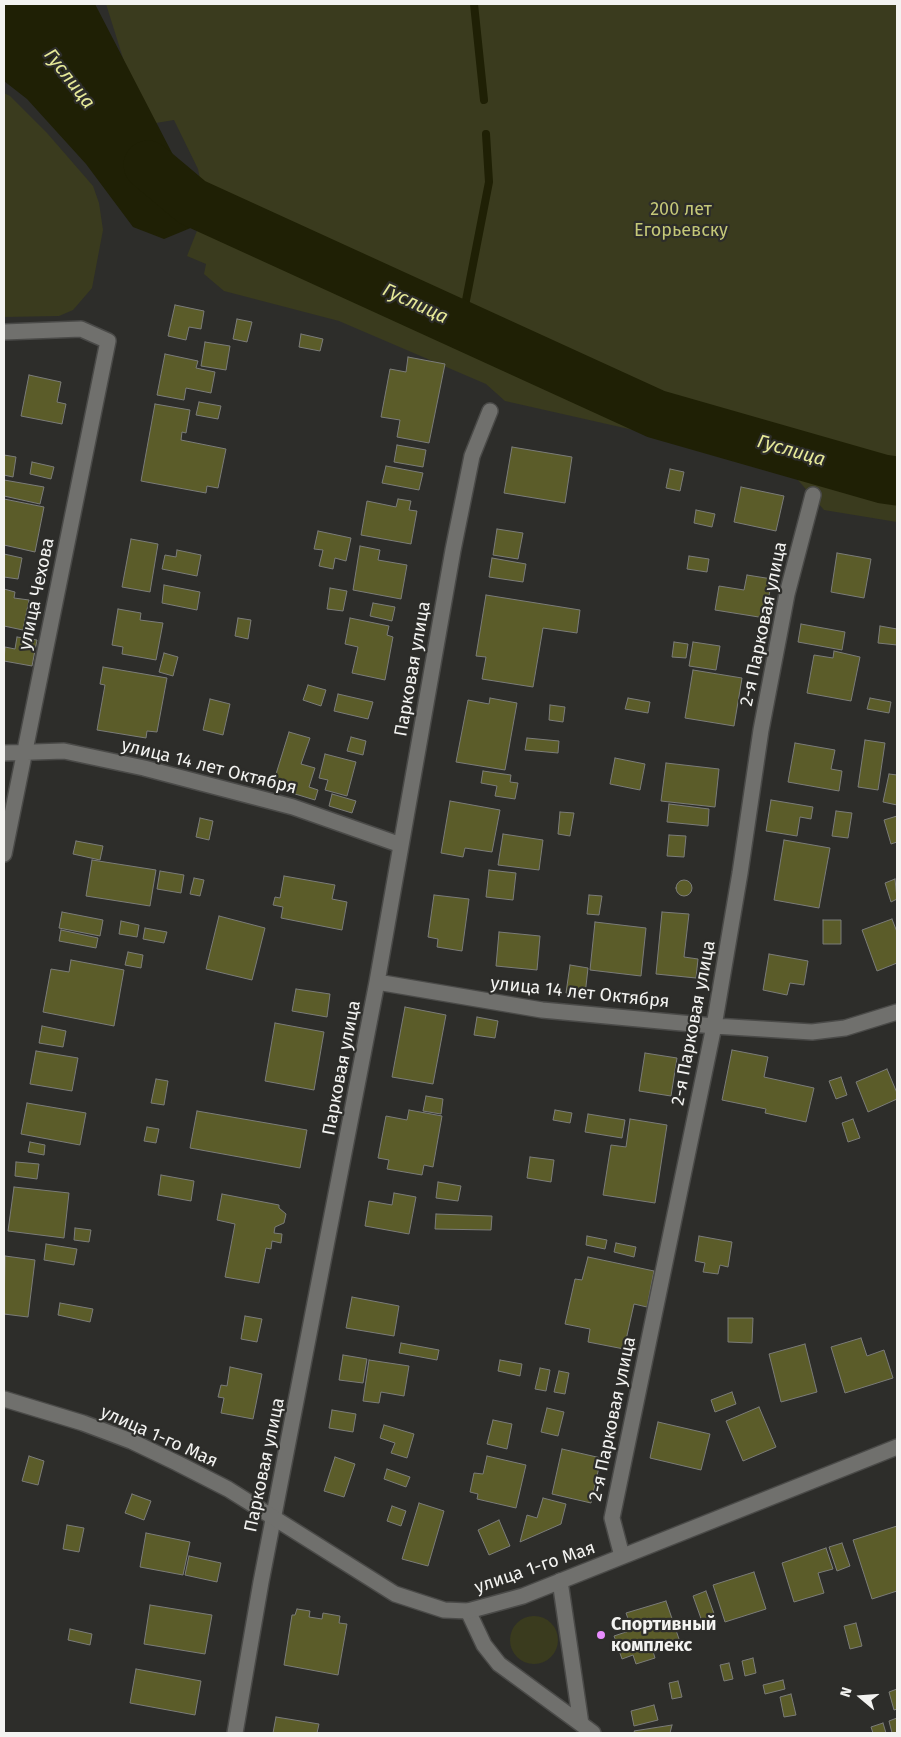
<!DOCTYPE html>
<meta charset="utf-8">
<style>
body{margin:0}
#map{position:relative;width:901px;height:1737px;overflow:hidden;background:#2d2d2a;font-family:"Fira Sans",sans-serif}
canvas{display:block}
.frame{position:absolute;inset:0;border:5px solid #f3f3f1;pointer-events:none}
.north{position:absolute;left:836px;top:1672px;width:50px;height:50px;-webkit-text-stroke:4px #2d2d2a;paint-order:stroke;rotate:288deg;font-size:14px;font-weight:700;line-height:20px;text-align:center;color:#f3f3f1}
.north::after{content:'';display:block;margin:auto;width:18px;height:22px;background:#f3f3f1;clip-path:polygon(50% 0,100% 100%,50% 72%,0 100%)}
</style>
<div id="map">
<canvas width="901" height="1737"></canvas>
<div class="frame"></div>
<div class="north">N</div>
</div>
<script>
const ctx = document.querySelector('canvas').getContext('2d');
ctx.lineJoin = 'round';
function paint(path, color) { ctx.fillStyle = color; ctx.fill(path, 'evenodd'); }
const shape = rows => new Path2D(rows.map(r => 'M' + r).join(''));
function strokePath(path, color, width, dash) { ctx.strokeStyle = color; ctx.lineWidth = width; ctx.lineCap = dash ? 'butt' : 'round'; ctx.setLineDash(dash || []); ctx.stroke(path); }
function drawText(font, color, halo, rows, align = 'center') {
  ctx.font = font + ' "Fira Sans",sans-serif'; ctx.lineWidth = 4.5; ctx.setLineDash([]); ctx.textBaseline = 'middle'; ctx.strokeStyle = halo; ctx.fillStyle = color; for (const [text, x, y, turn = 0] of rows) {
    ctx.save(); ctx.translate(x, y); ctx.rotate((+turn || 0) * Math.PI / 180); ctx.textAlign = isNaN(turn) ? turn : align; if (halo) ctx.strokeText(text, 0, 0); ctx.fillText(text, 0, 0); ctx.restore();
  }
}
paint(shape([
 [106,4,897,4,897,522,824,510,784,464,505,401,486,384,339,321,224,291,204,274,206,264,187,256,206,208,198,169,174,120,144,125],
 [4,93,10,96,47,133,93,186,99,203,103,230,92,288,73,310,59,316,4,317],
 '510 1640a24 24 0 1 1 48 0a24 24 0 1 1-48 0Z'
]), '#3a3b1e');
paint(shape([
 [4,4,95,4,185,178,204,198,193,227,164,239,133,227,86,164,27,99,4,81]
]), '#1f2005');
strokePath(shape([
 [474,4,484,100],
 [461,326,489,182,486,134]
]), '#1f2005', 8);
strokePath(shape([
 [148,165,192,202,656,414,883,479,897,481]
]), '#1f2005', 49);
const building = shape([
 [175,305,204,311,201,329,189,327,186,340,168,336,175,305],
 [237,319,252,322,247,342,233,339,237,319],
 [301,334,323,339,320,351,299,347,301,334],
 [205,342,230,346,226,370,201,366,205,342],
 [165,354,198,361,196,368,215,372,211,393,186,388,184,400,157,395,165,354],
 [408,357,445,364,429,443,397,437,400,420,381,417,390,369,406,372,408,357],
 [29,375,61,382,57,402,66,404,62,424,21,416,29,375],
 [199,402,221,406,218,419,196,415,199,402],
 [155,404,190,410,186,433,182,432,181,440,226,449,218,488,207,486,206,493,141,481,155,404],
 [397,445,426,450,423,467,394,462,397,445],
 [512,447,572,457,565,503,504,493,512,447],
 [4,455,16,457,13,477,4,475,4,455],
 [32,462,54,467,51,479,30,474,32,462],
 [386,466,423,473,419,490,382,483,386,466],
 [670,469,684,472,680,491,666,488,670,469],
 [4,480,44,487,40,504,4,496,4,480],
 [741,487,784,496,776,531,734,522,741,487],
 [4,499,44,507,35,552,4,545,4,499],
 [398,499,411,501,409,510,417,511,411,544,361,535,367,501,396,507,398,499],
 [696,510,715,514,712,527,694,523,696,510],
 [497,529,523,533,518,559,493,555,497,529],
 [318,531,351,538,346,561,335,558,333,569,319,566,323,550,314,549,318,531],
 [131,539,158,544,150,592,122,587,131,539],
 [360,546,380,550,378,560,407,565,401,599,353,590,360,546],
 [177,550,201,555,197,576,162,569,165,555,176,557,177,550],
 [837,553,871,559,864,598,831,592,837,553],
 [4,554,22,558,18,579,4,577,4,554],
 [689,556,709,559,707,572,687,569,689,556],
 [492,558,526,564,523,582,489,577,492,558],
 [747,575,772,579,765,618,715,610,719,586,744,590,747,575],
 [164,585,200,592,197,610,162,603,164,585],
 [330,588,347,591,343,611,327,609,330,588],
 [4,589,15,592,14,598,29,600,23,630,4,626,4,589],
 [486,595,580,610,577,633,543,628,533,687,482,679,486,657,476,656,486,595],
 [373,603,395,607,392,621,370,616,373,603],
 [118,609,141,613,140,620,163,623,156,660,122,654,123,647,112,645,118,609],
 [238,618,251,620,248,639,235,636,238,618],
 [350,618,389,626,387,635,393,637,385,680,352,673,358,647,345,644,350,618],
 [801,624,845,632,842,650,798,642,801,624],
 [880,626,897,629,897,645,878,643,880,626],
 [17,637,37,640,32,666,4,661,5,647,15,649,17,637],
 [674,642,688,644,686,658,672,657,674,642],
 [693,642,720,646,716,670,689,666,693,642],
 [834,651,860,657,851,701,807,693,814,655,833,658,834,651],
 [164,653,178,657,173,676,159,672,164,653],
 [103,667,167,678,157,732,147,731,146,738,97,730,105,685,100,684,103,667],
 [693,670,742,678,734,726,685,718,693,670],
 [308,685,326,690,321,706,303,700,308,685],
 [338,694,373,702,368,719,334,711,338,694],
 [490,698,517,703,505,770,456,762,468,700,489,704,490,698],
 [628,698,650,702,648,713,625,709,628,698],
 [870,698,891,702,889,713,867,709,870,698],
 [210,699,230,704,223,735,203,730,210,699],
 [550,705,565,707,563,722,549,720,550,705],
 [289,732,310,738,301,764,315,768,309,787,318,790,315,800,272,787,289,732],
 [351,737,366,741,363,755,347,751,351,737],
 [527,738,559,741,558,753,525,750,527,738],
 [865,740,885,743,878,790,858,787,865,740],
 [795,743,835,750,831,769,842,771,839,791,788,782,795,743],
 [325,754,356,762,347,796,325,790,328,780,319,778,325,754],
 [615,758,645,764,640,790,610,784,615,758],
 [666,763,719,769,715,807,661,801,666,763],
 [483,771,511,775,510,782,518,783,515,799,495,796,497,786,481,783,483,771],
 [889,774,897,775,897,805,883,802,889,774],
 [332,794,356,801,352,813,329,806,332,794],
 [771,800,813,807,811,819,800,817,797,836,766,831,771,800],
 [450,801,500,810,492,852,465,848,463,857,441,853,450,801],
 [669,804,709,809,708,826,667,822,669,804],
 [836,811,852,813,848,838,832,836,836,811],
 [560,812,574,813,570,836,558,834,560,812],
 [897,816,897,842,891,844,884,820,897,816],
 [200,818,213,821,209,840,196,837,200,818],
 [503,834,543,840,539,870,498,865,503,834],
 [669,835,686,836,684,857,667,856,669,835],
 [784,840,830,848,819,908,774,900,784,840],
 [76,841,103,846,100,860,73,854,76,841],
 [92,860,156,870,150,906,86,896,92,860],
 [489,870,516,873,513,900,486,897,489,870],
 [160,871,184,875,181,893,157,889,160,871],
 [284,876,335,885,332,899,347,902,342,930,281,918,283,907,273,905,275,897,280,898,284,876],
 [194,878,204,880,200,896,190,894,194,878],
 [895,879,897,899,891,902,885,883,895,879],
 '676 888a8 8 0 1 1 16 0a8 8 0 1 1-16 0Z',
 [434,895,469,899,462,951,437,947,438,939,428,937,434,895],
 [589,895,602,896,599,915,587,914,589,895],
 [62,912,103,920,100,936,59,928,62,912],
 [662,912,689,914,684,957,698,959,696,978,656,974,662,912],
 [219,916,265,928,252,980,206,969,219,916],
 [892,919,897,932,897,963,877,971,862,930,892,919],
 [823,920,841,920,841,944,823,944,823,920],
 [121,921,139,925,137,937,119,934,121,921],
 [595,922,646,928,641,976,590,970,595,922],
 [145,928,167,932,164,943,143,939,145,928],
 [61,930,98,938,96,948,59,941,61,930],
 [499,932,540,936,537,970,496,966,499,932],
 [128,952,143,955,141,968,125,965,128,952],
 [769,954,808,961,804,985,790,983,787,995,763,990,769,954],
 [71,960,124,970,114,1026,43,1012,51,969,69,972,71,960],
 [570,965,588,968,585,995,566,993,570,965],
 [296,989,330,994,327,1017,292,1011,296,989],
 [405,1007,446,1015,433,1084,392,1077,405,1007],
 [477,1017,498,1021,495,1038,474,1035,477,1017],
 [275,1023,324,1032,314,1090,265,1081,275,1023],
 [42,1026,66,1031,63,1047,39,1043,42,1026],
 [732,1050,768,1057,764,1077,814,1088,806,1122,765,1113,766,1109,722,1100,732,1050],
 [36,1051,78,1058,72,1091,30,1084,36,1051],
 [645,1053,677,1058,671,1096,639,1091,645,1053],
 [887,1069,897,1093,897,1099,868,1112,856,1082,887,1069],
 [841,1077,847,1095,836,1099,829,1081,841,1077],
 [156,1079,168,1081,164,1105,151,1103,156,1079],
 [426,1096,443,1099,441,1114,423,1111,426,1096],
 [27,1103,86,1113,80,1145,21,1134,27,1103],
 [409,1110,442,1116,433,1167,424,1165,422,1175,387,1169,389,1160,378,1158,386,1116,407,1120,409,1110],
 [555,1110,572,1113,570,1123,553,1120,555,1110],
 [197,1111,307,1130,300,1168,190,1148,197,1111],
 [588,1114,625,1120,622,1138,585,1132,588,1114],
 [630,1119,667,1125,655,1203,603,1195,611,1145,626,1147,630,1119],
 [853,1119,860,1138,848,1142,842,1123,853,1119],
 [147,1127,159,1129,156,1143,144,1141,147,1127],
 [30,1142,45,1145,44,1155,28,1152,30,1142],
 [530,1157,554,1160,551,1182,527,1178,530,1157],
 [16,1162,39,1164,37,1179,15,1176,16,1162],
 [161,1175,194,1181,191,1201,158,1195,161,1175],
 [438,1182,461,1186,458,1201,436,1198,438,1182],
 [14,1187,69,1193,64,1238,8,1231,14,1187],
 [394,1193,416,1197,409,1234,365,1226,369,1201,392,1205,394,1193],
 [222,1194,279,1205,279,1208,286,1214,284,1223,275,1227,274,1233,282,1234,281,1243,272,1241,271,1249,266,1248,259,1283,225,1277,235,1224,217,1220,222,1194],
 [436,1214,492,1216,491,1230,435,1229,436,1214],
 [75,1228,91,1230,89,1242,74,1240,75,1228],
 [587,1236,607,1240,605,1249,586,1245,587,1236],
 [699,1236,732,1242,728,1267,720,1265,718,1274,703,1272,705,1263,695,1261,699,1236],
 [616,1243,636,1247,634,1257,614,1252,616,1243],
 [46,1244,77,1249,74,1265,44,1260,46,1244],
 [5,1256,35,1260,28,1317,4,1314,5,1256],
 [588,1257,654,1271,647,1307,634,1304,624,1349,588,1342,590,1329,565,1324,575,1279,582,1280,588,1257],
 [352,1297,399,1306,394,1336,346,1328,352,1297],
 [60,1303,93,1309,90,1322,58,1315,60,1303],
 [245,1316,262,1319,257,1342,241,1339,245,1316],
 [728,1318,753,1318,752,1343,728,1342,728,1318],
 [861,1338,867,1356,884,1350,893,1378,845,1393,831,1347,861,1338],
 [401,1343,439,1350,437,1360,399,1353,401,1343],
 [805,1344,817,1392,781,1402,769,1354,805,1344],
 [343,1355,367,1359,363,1383,339,1380,343,1355],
 [369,1360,409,1366,404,1396,381,1392,379,1403,363,1401,369,1360],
 [500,1360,522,1364,520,1376,498,1371,500,1360],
 [230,1367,262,1374,253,1419,221,1413,224,1398,218,1397,221,1385,227,1386,230,1367],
 [540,1368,550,1370,546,1391,535,1389,540,1368],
 [559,1371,569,1373,565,1394,554,1392,559,1371],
 [732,1392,736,1404,715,1412,711,1400,732,1392],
 [759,1407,776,1447,743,1461,726,1421,759,1407],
 [547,1408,564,1412,558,1436,541,1432,547,1408],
 [332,1410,356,1414,353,1432,329,1428,332,1410],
 [493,1420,512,1424,507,1449,487,1444,493,1420],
 [658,1422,710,1434,701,1470,650,1458,658,1422],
 [384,1425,414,1434,407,1458,391,1453,395,1443,380,1438,384,1425],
 [562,1449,601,1458,591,1503,552,1494,562,1449],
 [29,1456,44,1461,38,1485,22,1481,29,1456],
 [487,1456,526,1465,516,1508,477,1499,478,1494,470,1492,474,1473,483,1474,487,1456],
 [335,1457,355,1464,344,1497,324,1491,335,1457],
 [387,1469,410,1477,406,1487,384,1479,387,1469],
 [132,1494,151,1501,144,1520,125,1513,132,1494],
 [543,1498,566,1504,561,1524,520,1542,527,1515,537,1518,543,1498],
 [419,1503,444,1511,428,1566,402,1559,419,1503],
 [392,1506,406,1511,401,1526,387,1521,392,1506],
 [499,1520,510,1546,489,1555,478,1530,499,1520],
 [67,1525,84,1528,79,1552,63,1549,67,1525],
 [897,1526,897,1591,872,1599,853,1540,897,1526],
 [146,1533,190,1542,183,1575,140,1567,146,1533],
 [842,1543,850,1566,837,1571,829,1547,842,1543],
 [826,1548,833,1569,818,1573,824,1593,794,1602,782,1563,826,1548],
 [189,1556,221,1563,217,1582,185,1575,189,1556],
 [754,1572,766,1609,725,1622,713,1585,754,1572],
 [706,1591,717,1622,704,1627,693,1596,706,1591],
 [666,1601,679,1639,652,1648,655,1658,636,1664,633,1655,622,1659,614,1636,632,1630,626,1613,666,1601],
 [150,1605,212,1615,205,1654,144,1644,150,1605],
 [297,1609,310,1611,309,1617,322,1619,323,1613,340,1616,339,1623,347,1624,338,1675,284,1665,292,1615,295,1615,297,1609],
 [856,1623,862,1646,850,1649,844,1626,856,1623],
 [70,1629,92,1634,90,1645,68,1640,70,1629],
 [753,1658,756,1673,745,1676,742,1661,753,1658],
 [729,1663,733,1679,724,1681,720,1665,729,1663],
 [136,1669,201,1681,195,1715,130,1703,136,1669],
 [783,1680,785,1689,765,1694,763,1685,783,1680],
 [678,1681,682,1697,672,1699,669,1683,678,1681],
 [897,1689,897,1709,894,1710,889,1692,897,1689],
 [791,1694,796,1715,784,1717,780,1697,791,1694],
 [654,1705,658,1720,634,1726,631,1711,654,1705],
 [276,1717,319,1724,317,1733,273,1733,276,1717],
 [897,1718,897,1733,892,1733,889,1721,897,1718],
 [883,1723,886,1733,873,1733,871,1727,883,1723],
 [672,1725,670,1733,635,1733,634,1731,672,1725]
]);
paint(building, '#5b5c29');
strokePath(building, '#7b7c79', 1);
const minor = shape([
 [4,332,81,329,108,341,4,854],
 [4,753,64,751,144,768,293,807,401,845],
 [377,982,542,1010,714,1026,812,1032,845,1028,897,1012],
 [622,1556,612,1518,714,1026,740,873,761,730,787,594,813,495],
 [468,1611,484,1645,499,1664,581,1724,560,1581],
 [581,1724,593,1733],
 [235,1733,261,1582,377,982,453,550,472,456,490,411]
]);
const secondary = shape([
 [4,1399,83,1423,131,1441,177,1463,228,1489,395,1594,444,1610,468,1611,523,1596,897,1447]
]);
strokePath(minor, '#4a4a48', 18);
strokePath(secondary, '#4a4a48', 18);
strokePath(minor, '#70706d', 15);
strokePath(secondary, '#70706d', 15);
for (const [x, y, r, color] of [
 [601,1635,5,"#e98dfe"]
]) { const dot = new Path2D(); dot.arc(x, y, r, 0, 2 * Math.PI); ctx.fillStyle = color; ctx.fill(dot); strokePath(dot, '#2d2d2a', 2); }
drawText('18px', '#c5c878', '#2d2d2a', [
 ["200 лет",681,210],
 ["Егорьевску",681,231]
]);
drawText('18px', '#f3f3f1', '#2d2d2a', [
 ["улица Чехова",37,594,-78],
 ["2-я Парковая улица",764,624,-78],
 ["Парковая улица",413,669,-80],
 ["улица 14 лет Октября",209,767,14],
 ["улица 14 лет Октября",580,993,6],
 ["2-я Парковая улица",694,1023,-79],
 ["Парковая улица",342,1068,-79],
 ["2-я Парковая улица",613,1419,-78],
 ["улица 1-го Мая",159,1437,24],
 ["Парковая улица",265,1465,-78],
 ["улица 1-го Мая",535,1568,-19]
]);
drawText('bold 18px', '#f3f3f1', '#2d2d2a', [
 ["Спортивный",611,1625],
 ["комплекс",611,1646]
], 'left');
drawText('italic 19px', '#e6e998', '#2d2d2a', [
 ["Гуслица",69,79,52],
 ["Гуслица",415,304,25],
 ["Гуслица",791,451,16]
]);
</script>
